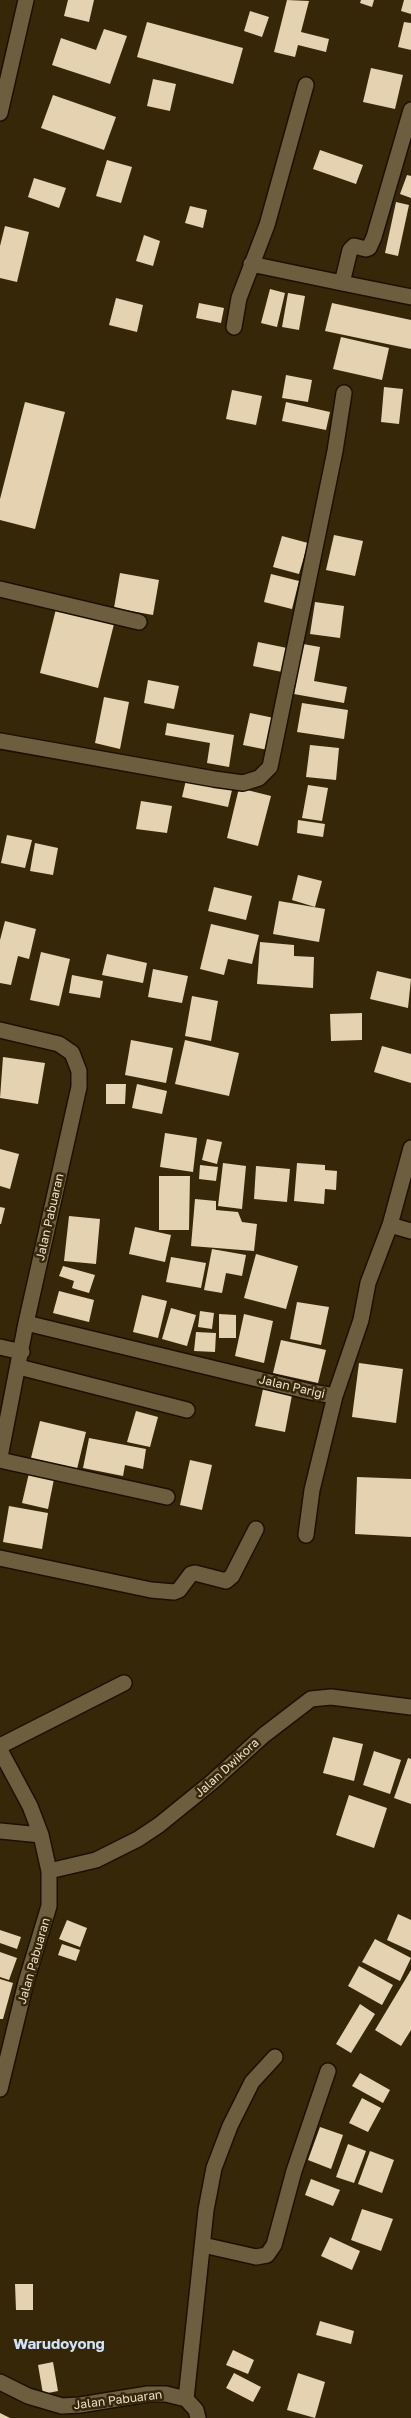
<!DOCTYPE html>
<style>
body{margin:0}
canvas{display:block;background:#362709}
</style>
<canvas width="411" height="2418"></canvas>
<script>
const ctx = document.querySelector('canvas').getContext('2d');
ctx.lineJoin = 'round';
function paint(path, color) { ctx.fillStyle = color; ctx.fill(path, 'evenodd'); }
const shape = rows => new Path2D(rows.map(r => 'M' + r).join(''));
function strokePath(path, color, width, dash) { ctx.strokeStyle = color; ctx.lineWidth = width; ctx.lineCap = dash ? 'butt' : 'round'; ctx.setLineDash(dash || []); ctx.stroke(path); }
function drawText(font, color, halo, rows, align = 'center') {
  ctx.font = font + ' "Golos Text",sans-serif'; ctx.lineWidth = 5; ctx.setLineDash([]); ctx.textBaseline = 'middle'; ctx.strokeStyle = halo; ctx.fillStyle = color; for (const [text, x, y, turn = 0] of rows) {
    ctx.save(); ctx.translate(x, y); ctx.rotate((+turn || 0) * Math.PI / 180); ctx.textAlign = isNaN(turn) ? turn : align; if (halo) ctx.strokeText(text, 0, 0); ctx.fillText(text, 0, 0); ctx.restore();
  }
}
paint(shape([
 [68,0,94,0,89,22,64,16],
 [287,0,309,1,301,32,329,39,326,52,298,45,295,57,274,52],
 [361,0,374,0,372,7,360,3],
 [404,0,411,0,411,14,401,11],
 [250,11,269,17,262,37,244,31],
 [147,22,243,48,233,84,137,57],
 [404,22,411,23,411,50,398,47],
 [104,29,127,36,110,84,52,65,61,38,96,50],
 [371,68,403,75,395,109,363,102],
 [153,79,176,84,170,111,147,106],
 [53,95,116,117,104,150,41,128],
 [320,150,363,165,356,184,313,169],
 [107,160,132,167,121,203,96,196],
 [407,175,411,176,411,198,400,194],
 [34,178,66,188,59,208,28,197],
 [396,202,409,205,398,256,385,253],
 [190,206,207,210,203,228,185,223],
 [5,226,29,232,17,282,0,278,0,246],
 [144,235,160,241,153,266,136,261],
 [270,289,285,293,277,327,261,323],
 [288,293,305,296,299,330,282,327],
 [116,298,143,305,137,332,109,325],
 [199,303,224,308,221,323,196,318],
 [332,303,411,320,411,349,325,331],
 [341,337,389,348,382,380,333,369],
 [286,375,312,380,308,402,282,398],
 [384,387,403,389,399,424,381,422],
 [232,390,262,396,256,425,226,419],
 [25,402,65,412,35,529,0,520,0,499],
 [286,402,330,412,326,430,282,421],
 [334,535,363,541,355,576,326,570],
 [282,536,308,543,299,574,273,567],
 [120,573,159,580,153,615,114,608],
 [271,574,299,581,292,609,264,602],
 [315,602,344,606,340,638,310,634],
 [56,609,114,624,98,688,40,673],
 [258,642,287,648,282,672,253,666],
 [303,644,320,647,314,681,347,687,344,703,294,694],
 [148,680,179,686,174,709,144,703],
 [104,697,129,702,120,749,95,743],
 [302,703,348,710,344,739,297,732],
 [250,713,274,718,268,750,243,745],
 [167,723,234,735,229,767,207,763,210,743,165,735],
 [310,745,339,748,336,780,306,777],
 [186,780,232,790,228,807,182,797],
 [308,785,328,788,322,821,302,818],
 [239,788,271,796,258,846,227,838],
 [141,801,172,806,167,833,136,829],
 [298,820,325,824,323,837,297,833],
 [7,835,32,840,25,868,1,863],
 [35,843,58,848,53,875,30,871],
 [298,875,322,881,315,907,292,900],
 [214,887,252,896,246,920,208,911],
 [279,901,325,909,319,942,273,934],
 [5,921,36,929,29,959,18,956,11,985,0,983,0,940],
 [211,924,259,935,252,964,228,959,224,975,200,969],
 [260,942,294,945,294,956,314,957,313,988,257,984],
 [41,952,70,959,59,1006,30,1000],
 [107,954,147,963,143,983,102,975],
 [153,969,188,976,182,1003,148,997],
 [377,971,411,979,408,1008,370,999],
 [72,975,103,981,100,998,69,993],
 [192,996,218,1001,211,1041,185,1036],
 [362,1013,362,1040,331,1041,330,1014],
 [131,1040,173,1048,166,1083,125,1075],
 [185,1040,239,1053,229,1096,175,1084],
 [382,1046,411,1054,411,1083,374,1072],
 [3,1057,45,1063,38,1104,0,1098],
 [106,1084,126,1084,125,1104,106,1104],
 [137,1084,167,1091,162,1114,132,1108],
 [165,1133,197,1138,193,1172,160,1167],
 [207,1139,222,1142,217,1164,202,1160],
 [0,1149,19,1154,10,1189,0,1186],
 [223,1163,246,1166,242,1209,218,1206],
 [297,1163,325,1165,325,1170,337,1171,336,1190,325,1189,324,1204,294,1201],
 [200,1165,218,1167,216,1181,199,1179],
 [256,1166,290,1169,287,1202,254,1199],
 [159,1176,190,1176,189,1230,159,1230],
 [195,1199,216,1201,216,1210,238,1212,242,1222,257,1224,254,1251,191,1246],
 [0,1207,5,1208,1,1224,0,1224],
 [69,1216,100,1219,96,1264,64,1261],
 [135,1227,171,1235,165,1262,129,1254],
 [212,1249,246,1255,242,1276,226,1273,222,1293,204,1290],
 [256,1254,298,1266,286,1309,244,1298],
 [171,1257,206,1263,201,1288,166,1282],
 [63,1266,95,1275,89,1293,72,1288,74,1281,59,1276],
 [59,1291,94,1300,89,1322,53,1313],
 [142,1295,167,1301,158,1338,133,1332],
 [297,1302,329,1307,321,1345,290,1339],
 [171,1308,196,1315,187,1346,162,1339],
 [200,1311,214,1313,212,1329,198,1327],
 [219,1314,236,1315,236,1338,219,1338],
 [244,1314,273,1321,264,1363,235,1356],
 [196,1332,216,1333,215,1352,194,1351],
 [281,1340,326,1350,318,1383,273,1373],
 [359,1363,403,1369,396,1423,352,1417],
 [263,1389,292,1395,285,1432,255,1426],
 [136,1411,158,1417,150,1447,127,1442],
 [40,1421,86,1432,77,1469,31,1458],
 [89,1438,146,1449,143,1469,125,1465,123,1476,83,1468],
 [190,1460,212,1465,202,1510,180,1505],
 [29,1473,54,1479,48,1509,22,1503],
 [357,1477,411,1479,411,1537,355,1534],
 [9,1506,48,1513,42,1549,3,1542],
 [333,1737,363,1744,354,1781,323,1773],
 [374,1751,401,1760,390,1794,363,1785],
 [408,1758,411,1759,411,1804,394,1798],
 [349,1795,387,1808,374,1848,336,1835],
 [398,1914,411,1920,411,1951,387,1940],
 [67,1920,87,1928,80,1947,59,1939],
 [0,1930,21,1937,17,1949,0,1943],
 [375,1939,411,1958,400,1981,362,1962],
 [62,1944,80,1950,76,1961,58,1955],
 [0,1952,17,1958,9,1980,0,1977],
 [359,1966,393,1985,382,2005,348,1986],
 [411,1970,411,2030,401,2046,375,2030],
 [0,1979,13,1983,3,2019,0,2019],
 [360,2004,375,2014,351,2053,336,2044],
 [360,2073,390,2090,383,2103,352,2086],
 [362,2098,381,2108,368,2132,349,2123],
 [320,2127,343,2135,331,2169,308,2160],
 [348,2144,366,2151,354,2183,336,2177],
 [370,2151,394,2160,382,2193,358,2184],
 [311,2179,340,2190,333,2206,305,2195],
 [362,2209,393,2219,381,2251,351,2240],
 [330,2237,360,2251,352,2270,321,2256],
 [15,2284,33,2284,33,2310,16,2310],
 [320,2321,354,2331,351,2344,316,2335],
 [233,2350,254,2360,248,2374,226,2365],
 [53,2362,58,2391,43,2394,38,2365],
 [234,2373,261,2387,253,2402,226,2388],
 [298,2373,325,2382,315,2418,287,2410],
 [0,2413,10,2418,0,2418]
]), '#e4d2b0');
const minor = shape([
 [0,113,26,0],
 [251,264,342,283,350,250,354,246,366,249,369,248,374,237,411,110],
 [342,283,411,297],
 [234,327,239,298,267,225,306,85],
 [0,589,139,622],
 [0,741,214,779,243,783,259,778,270,767,335,451,344,393],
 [0,1030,59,1044,72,1053,79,1071,79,1087,26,1323,0,1457],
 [390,1225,411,1231],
 [26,1323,311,1392,335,1396,361,1320,368,1283,390,1225,411,1148],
 [0,1347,22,1352],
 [19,1367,187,1410],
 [0,1460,167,1497],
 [306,1535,312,1490,335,1396],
 [0,1558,151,1590,174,1592,179,1590,191,1574,195,1573,226,1581,232,1576,256,1529],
 [0,1746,124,1683],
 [0,1750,30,1806,41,1835,49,1871,49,1906,26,1982,0,2089],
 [0,1831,41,1835],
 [49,1871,96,1860,138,1839,159,1825,212,1782,264,1735,311,1699,331,1697,411,1707],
 [203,2245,256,2257,267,2255,274,2245,294,2171,328,2071],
 [0,2382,28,2396,62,2406,80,2405,148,2394,166,2394,186,2399,196,2410,198,2418],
 [186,2399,206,2210,214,2168,230,2126,252,2082,275,2057]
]);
strokePath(minor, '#1b1100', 18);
strokePath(minor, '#6e5e40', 15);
drawText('12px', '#eae1d0', '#362709', [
 ["Jalan Pabuaran",50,1217,-77],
 ["Jalan Parigi",292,1387,13],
 ["Jalan Dwikora",227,1768,-42],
 ["Jalan Pabuaran",34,1961,-74],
 ["Jalan Pabuaran",118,2400,-7]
]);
drawText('bold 15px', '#cee4fb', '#362709', [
 ["Warudoyong",59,2344]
]);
</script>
